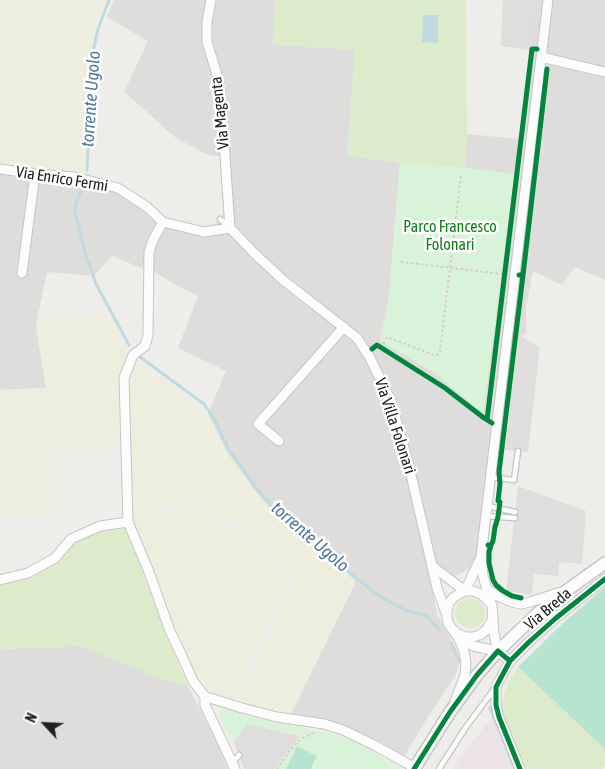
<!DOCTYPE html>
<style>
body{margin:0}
#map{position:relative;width:605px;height:769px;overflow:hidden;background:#efedea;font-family:"Asap Condensed",sans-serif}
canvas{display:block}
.north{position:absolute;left:20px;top:699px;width:50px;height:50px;-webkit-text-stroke:4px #fff;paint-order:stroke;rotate:295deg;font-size:14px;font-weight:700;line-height:20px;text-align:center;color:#212121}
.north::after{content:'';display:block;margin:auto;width:18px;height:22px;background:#212121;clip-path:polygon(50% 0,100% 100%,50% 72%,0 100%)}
</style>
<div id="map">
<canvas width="605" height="769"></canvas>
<div class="north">N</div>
</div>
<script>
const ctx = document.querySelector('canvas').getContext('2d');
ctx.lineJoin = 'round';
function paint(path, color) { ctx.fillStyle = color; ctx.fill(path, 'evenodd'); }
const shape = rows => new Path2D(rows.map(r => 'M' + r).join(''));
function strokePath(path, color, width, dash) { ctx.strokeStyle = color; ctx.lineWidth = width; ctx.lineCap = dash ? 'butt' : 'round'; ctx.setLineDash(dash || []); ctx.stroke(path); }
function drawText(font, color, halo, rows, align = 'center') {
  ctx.font = font + ' "Asap Condensed",sans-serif'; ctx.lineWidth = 5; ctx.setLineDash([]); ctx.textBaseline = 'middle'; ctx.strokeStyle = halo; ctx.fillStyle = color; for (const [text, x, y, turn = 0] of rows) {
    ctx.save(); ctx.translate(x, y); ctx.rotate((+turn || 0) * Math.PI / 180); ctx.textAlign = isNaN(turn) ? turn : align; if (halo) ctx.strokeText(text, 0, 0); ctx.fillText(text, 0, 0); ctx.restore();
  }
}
paint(shape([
 [114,0,275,0,273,45,300,46,355,50,347,155,400,163,389,297,380,341,434,372,483,413,514,175,465,168,467,134,519,139,530,50,501,46,503,0,605,0,605,280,575,267,562,285,533,271,526,306,526,333,504,353,490,486,489,559,450,579,431,575,437,615,454,644,461,659,455,676,426,720,403,759,322,720,290,716,355,581,322,551,271,509,258,495,227,452,208,414,226,371,178,348,198,296,174,284,155,272,134,265,112,256,94,276,47,272,36,325,46,388,0,390,0,163,75,174,117,183,169,220,197,227,211,226,222,218,226,196,226,158,206,154,176,138,124,92,148,41,107,17],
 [79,646,166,681,188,686,213,734,228,769,0,769,0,649]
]), '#dedddb');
paint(shape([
 [494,715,498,718,519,769,453,769,464,752]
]), '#ece3e8');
paint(shape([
 [0,0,106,0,100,12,91,46,88,80,83,175,0,163],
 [108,312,130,354,120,377,119,446,49,450,46,516,0,515,0,390,46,388,36,325],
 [136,360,208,414,227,452,258,495,271,509,322,551,355,581,354,586,290,716,237,702,297,572,206,504,196,498,185,498,167,506,131,515,128,378],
 [187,502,194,502,203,508,225,525,291,573,232,701,206,695,194,675,182,651,131,518,168,511]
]), '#eeeede');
paint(shape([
 [275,0,466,0,467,134,465,168,400,163,347,155,355,50,300,46,273,45],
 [125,526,165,632,188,686,166,681,79,646,0,649,0,584,30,577,57,561,74,541,101,530],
 '455 613a15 15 0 1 1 30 0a15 15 0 1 1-30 0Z',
 [518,667,605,749,605,766,602,769,526,769,504,717,502,704,508,682]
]), '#dcebca');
paint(shape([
 [400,163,484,170,514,174,483,414,434,372,380,341,389,297],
 [221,707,251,717,326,732,351,740,400,767,399,769,311,769,317,756,297,746,286,769,274,769,299,735,247,724,234,742,218,717]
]), '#d9f3d9');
paint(shape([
 [605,587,605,749,518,667,563,623],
 [297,746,317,756,311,769,286,769]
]), '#b7e4d0');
paint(shape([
 [503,0,535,0,530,50,501,46],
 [518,335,540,347,528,452,505,450],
 [518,486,586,511,582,564,559,562,558,576,534,574,532,595,506,591],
 [247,724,300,736,274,769,244,769,234,742]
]), '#dfdedd');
paint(shape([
 [423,15,438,15,438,43,422,42]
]), '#bfdae1');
strokePath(shape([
 [87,170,94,47,98,29,109,0],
 [83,185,76,203,75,211,85,253,96,284,129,345],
 [140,357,204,404,213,417,229,450,259,492,273,507,288,519,301,531,361,582,381,597,407,611,427,616,439,630],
 [451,643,459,661],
 [490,708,515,769]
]), '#bfdae1', 3);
const service = shape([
 [220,219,229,227],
 [490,477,514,480,518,451],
 [487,506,515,512],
 [485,516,515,518],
 [232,764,239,755],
 [439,769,466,727,495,688]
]);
const minor = shape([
 [211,0,207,22,207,42,219,81,221,99,230,228],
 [541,57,605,72],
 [0,169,35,174,74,177,118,188,147,207,163,222,204,232,230,228],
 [163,222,153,240,149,252,148,335,145,346,133,355,124,378,128,522,149,572,170,631,181,654,193,681,206,698,210,698,242,708,277,717,324,724,343,730,376,746,415,768],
 [230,228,254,253,283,280,357,338,369,356,390,399,396,419,409,466,437,588,447,616],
 [22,273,35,174],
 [279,441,258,424,344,327],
 [432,566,465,591],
 [0,580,28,573,55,558,71,539,100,526,128,522],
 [488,590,498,596,512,602,521,604,530,602,561,592],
 [465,591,481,557],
 [489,602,487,599,481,594,473,591,465,591,459,594,453,598,449,603,447,610,447,617,448,623,452,629,458,634,465,637,473,637,480,635,486,630,490,624,492,620],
 [454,631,460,641,464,651,466,663,465,675,455,701],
 [460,641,477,647,498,651,510,661],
 [498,651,494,634,492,606,483,576,481,556,548,0],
 [206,698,205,700,205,705,235,769],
 [520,769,499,717,496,705,496,687,510,661,529,642,556,618,605,579]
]);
const tertiary = shape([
 [414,769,450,712,477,675,498,651,539,612,566,591,605,563]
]);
strokePath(service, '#c6c5c4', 7);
strokePath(minor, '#c6c5c4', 11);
strokePath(tertiary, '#c6c5c4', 14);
strokePath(shape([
 [401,262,503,274],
 [381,348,387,337,434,355,437,355,440,352,461,175],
 [277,769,294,745,303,738,315,732]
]), '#d7cac8', 2, [2.5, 2.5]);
strokePath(service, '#fdfcfc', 4.5);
strokePath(minor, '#fdfcfc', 9);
strokePath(tertiary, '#fdfcfc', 11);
strokePath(shape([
 [519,275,523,275,547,69],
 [372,349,377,345,445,388,484,418,492,423],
 [487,420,532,49,537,49],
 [488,545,491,545,493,541,495,527,498,517,500,502,498,501,500,484,499,472,523,275],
 [491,545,489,552,489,563,493,580,496,585,503,591,512,596,521,598],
 [414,769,450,712,477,675,498,651,510,661],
 [520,769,499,717,496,705,496,687,510,661,529,642,556,618,605,579]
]), '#00873e', 5);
drawText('16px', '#212121', '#fff', [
 ["Via Magenta",220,113,-96],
 ["Via Enrico Fermi",62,179,9],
 ["Via Villa Folonari",395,426,72],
 ["Via Breda",548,609,-40]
]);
drawText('16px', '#0f7e17', '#fff', [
 ["Parco Francesco",450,227],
 ["Folonari",450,245]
]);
drawText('italic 18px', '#4c7aa7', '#fff', [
 ["torrente Ugolo",91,99,-86],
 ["torrente Ugolo",310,537,41]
]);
</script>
